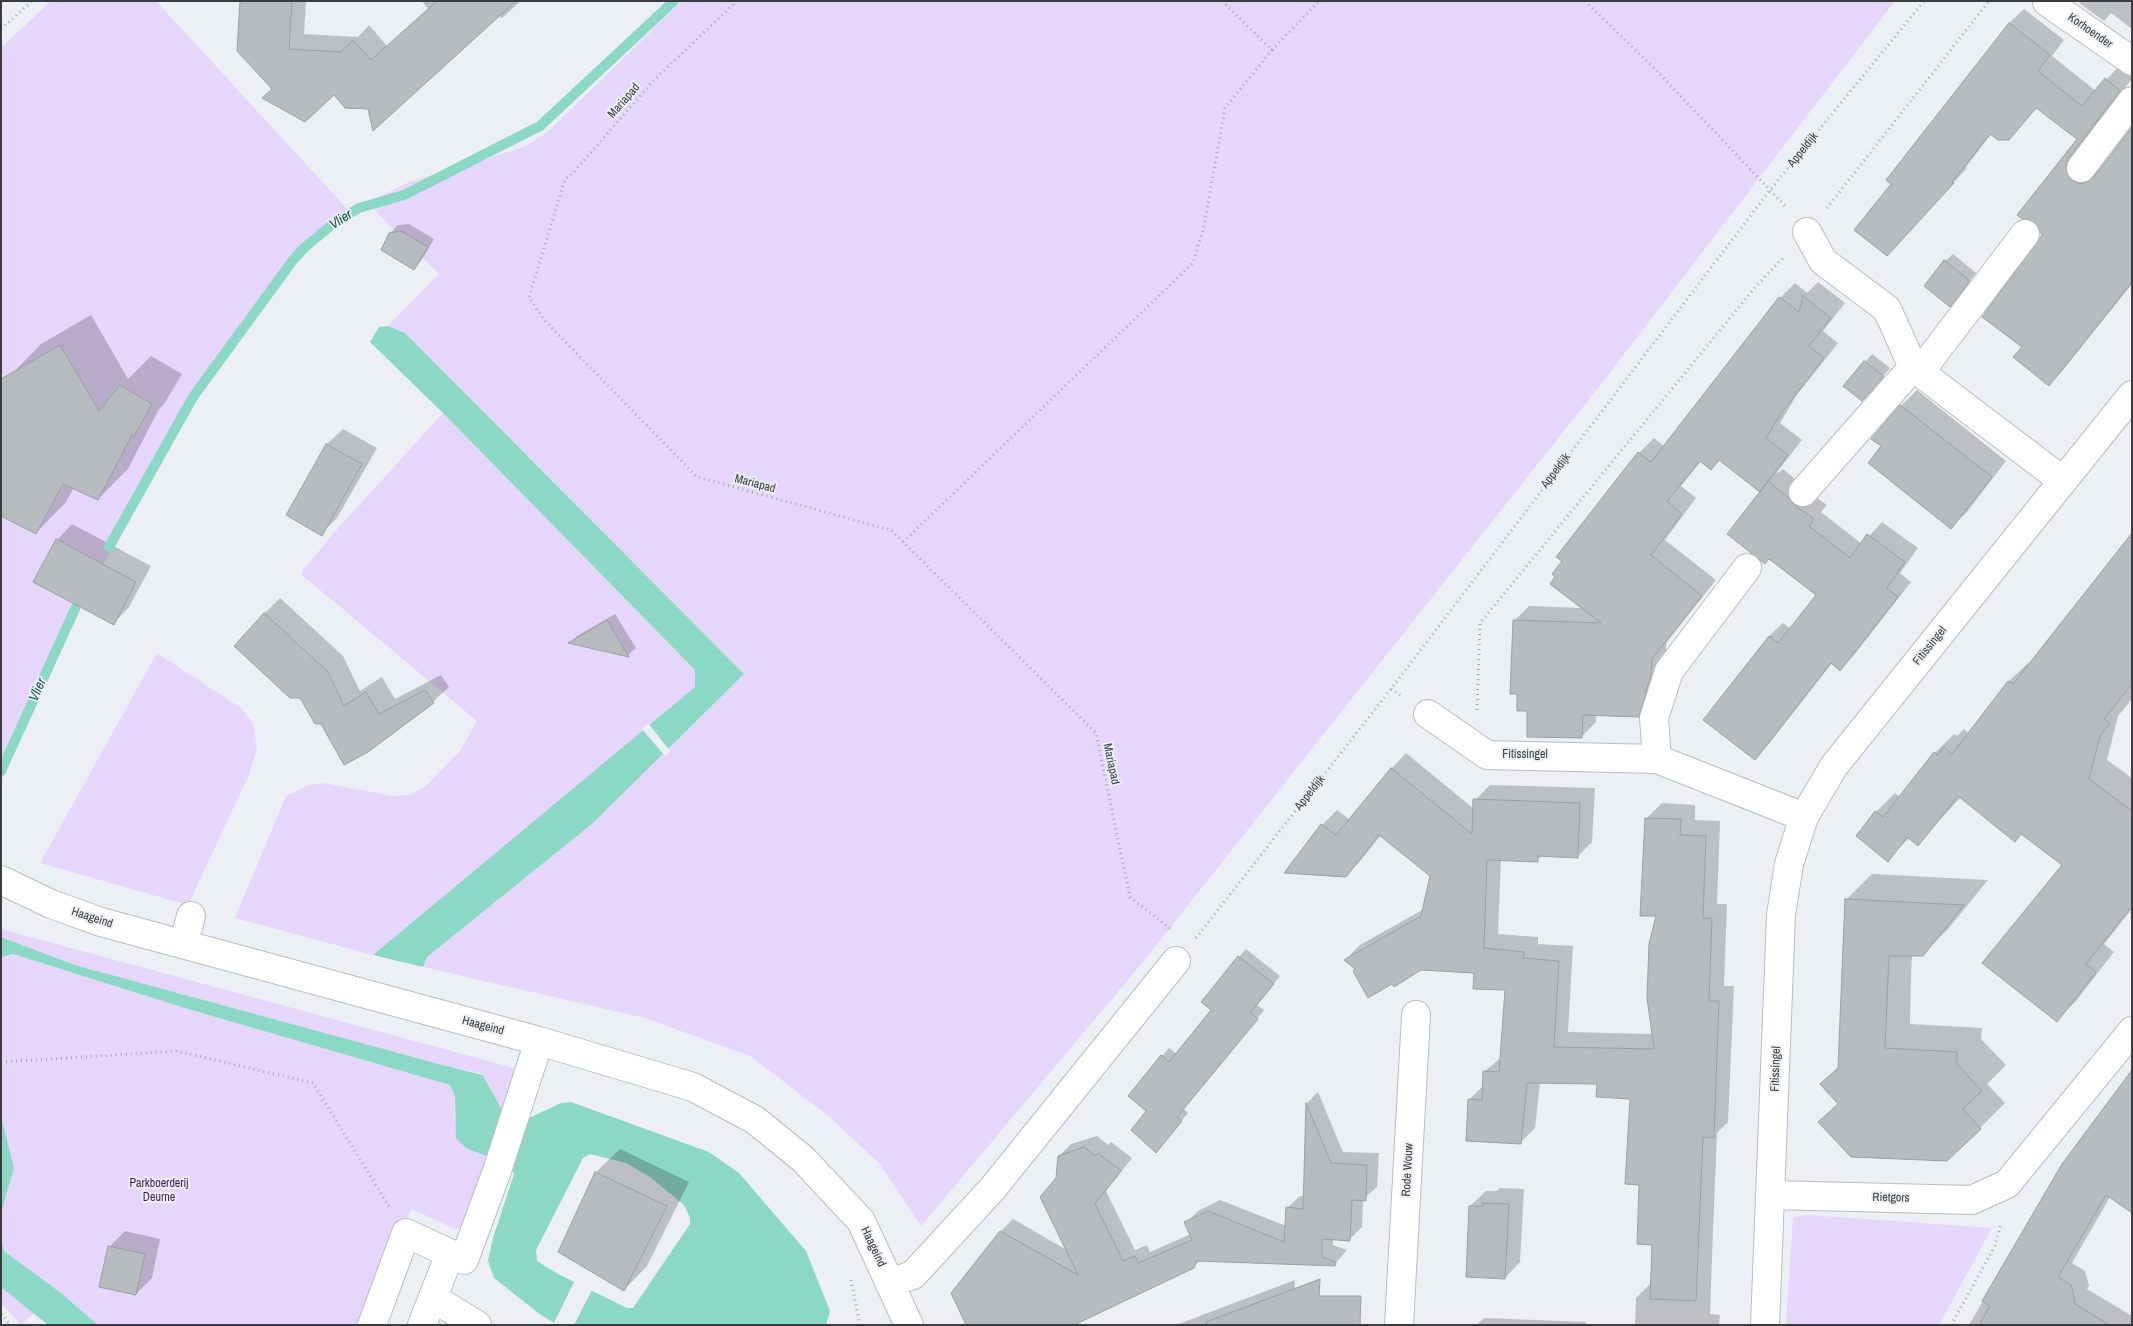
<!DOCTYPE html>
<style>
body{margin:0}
#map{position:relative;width:2133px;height:1326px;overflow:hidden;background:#ecf0f4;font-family:"Archivo Narrow",sans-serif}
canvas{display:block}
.frame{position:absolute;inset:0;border:2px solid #3a3c3d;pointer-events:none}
</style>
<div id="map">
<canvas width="2133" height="1326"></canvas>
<div class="frame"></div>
</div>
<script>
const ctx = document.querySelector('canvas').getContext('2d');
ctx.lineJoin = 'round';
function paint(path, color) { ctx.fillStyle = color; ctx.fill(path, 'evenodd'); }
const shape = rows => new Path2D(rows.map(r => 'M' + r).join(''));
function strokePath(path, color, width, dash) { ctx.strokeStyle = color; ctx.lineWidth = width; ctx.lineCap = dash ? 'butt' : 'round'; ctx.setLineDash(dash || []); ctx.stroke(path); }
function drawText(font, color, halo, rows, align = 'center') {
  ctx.font = font + ' "Archivo Narrow",sans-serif'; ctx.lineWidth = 4; ctx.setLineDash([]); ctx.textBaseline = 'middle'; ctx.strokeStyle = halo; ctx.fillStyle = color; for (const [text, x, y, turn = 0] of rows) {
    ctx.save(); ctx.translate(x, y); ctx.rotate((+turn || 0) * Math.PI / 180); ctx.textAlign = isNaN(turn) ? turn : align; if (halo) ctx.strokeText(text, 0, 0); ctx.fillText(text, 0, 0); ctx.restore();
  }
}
paint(shape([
 [51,1,156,1,351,213,331,228,302,254,200,394,75,614,1,781,1,48],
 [682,1,1895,1,1602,383,1143,962,921,1226,879,1163,826,1114,750,1056,645,1018,423,967,427,957,593,823,744,674,405,333,388,326,439,274,367,203,409,182,481,161,528,145,551,129],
 [443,413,695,670,695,687,373,955,235,918,286,796,309,785,323,783,393,796,409,795,425,787,460,751,477,721,302,575,303,570,339,527],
 [157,653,241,708,253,723,257,749,248,777,188,905,40,863],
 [1,929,514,1068,507,1113,501,1109,483,1074,446,1066,75,965,1,937],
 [13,954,188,1009,450,1085,455,1096,454,1117,493,1159,469,1224,455,1229,412,1209,395,1239,364,1325,98,1325,61,1293,4,1251,1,1240,1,1213,14,1168,1,1116,1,957],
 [1809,1215,1992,1228,1939,1325,1786,1325,1793,1217],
 [1,1287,34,1313,21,1325,1,1303]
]), '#e6d6fc');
paint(shape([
 [388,326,405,333,744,674,593,823,427,957,423,967,373,955,695,687,695,670,443,413,370,342,379,327],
 [1,937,75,965,446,1066,483,1075,503,1112,527,1119,561,1103,571,1102,709,1152,739,1173,806,1251,830,1311,826,1325,558,1325,541,1315,494,1278,488,1261,493,1238,514,1174,510,1165,466,1148,456,1138,455,1096,450,1085,188,1009,13,954,1,957],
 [590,1154,626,1163,650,1177,684,1205,690,1218,690,1224,633,1308,627,1308,558,1274,537,1261,536,1250,583,1158],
 [1,1116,14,1168,1,1213],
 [1,1240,4,1251,61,1293,98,1325,48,1325,1,1287]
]), '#8bd8c4');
paint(shape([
 [648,723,670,751,665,756,642,729],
 [575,1280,593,1288,574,1325,553,1325]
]), '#ecf0f4');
paint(shape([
 [241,1,306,1,304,34,358,37,369,25,387,46,428,9,422,1,521,1,502,18,499,15,369,108,334,94,273,89],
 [2081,1,2132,1,2132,29,2111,13,2104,21,2079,3],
 [2024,9,2064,40,2052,56,2096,91,2120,65,2132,74,2132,79,2082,143,2079,151,2093,170,2102,169,2132,129,2132,284,2063,370,2049,384,2023,347,2044,235,2036,221,2028,217,2079,139,2037,108,2008,139,1992,133,1966,167,1967,168,1887,255,1893,184,1888,180,2009,23],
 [409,224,434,239,421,261,413,269,390,233,398,225],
 [1953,254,1976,273,1950,305,1945,261],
 [1818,282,1845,303,1823,331,1838,343,1796,396,1780,423,1802,440,1777,472,1778,473,1783,469,1802,485,1807,491,1827,505,1821,512,1862,544,1882,522,1918,548,1900,573,1911,582,1854,655,1840,669,1832,663,1768,745,1754,758,1769,636,1783,623,1791,629,1818,595,1767,485,1720,460,1711,469,1701,461,1681,486,1696,498,1665,540,1716,580,1666,643,1666,659,1653,700,1638,715,1596,714,1596,722,1581,737,1528,710,1514,621,1529,606,1583,608,1639,453,1654,438,1665,447,1780,298,1795,283,1807,293],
 [91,315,128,379,151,356,182,374,164,404,159,409,128,469,98,499,74,487,66,502,36,533,11,375,41,344],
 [1872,354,1890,368,1870,392,1865,362],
 [1917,390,2006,461,1967,512,1951,527,1882,446,1901,406],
 [343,429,377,448,337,518,321,534,287,514,327,444],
 [72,524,151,566,129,607,114,623,57,540],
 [2132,533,2132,699,2118,716,2107,760,2132,778,2132,909,2104,944,2114,952,2076,1001,2057,1020,2064,865,2022,833,1961,797,1918,844,1909,838,1888,860,1876,812,1895,793,1900,797,1935,753,1954,734,1957,736,1964,729,1969,734,2009,681,2028,663,2030,664],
 [280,598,343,656,360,691,382,677,395,699,441,675,449,687,433,702,367,751,264,614],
 [615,614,636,648,628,655,570,643,577,636],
 [1406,753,1474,809,1475,800,1490,785,1595,788,1592,842,1577,857,1543,855,1537,860,1501,859,1498,934,1538,937,1538,944,1573,946,1568,1032,1653,1034,1658,915,1647,818,1662,803,1695,805,1695,820,1720,821,1717,904,1727,904,1724,986,1734,986,1728,1122,1717,1133,1713,1231,1710,1314,1720,1315,1719,1325,1635,1325,1636,1298,1651,1283,1653,1244,1641,1184,1631,1098,1598,1082,1540,1082,1535,1128,1520,1143,1469,1100,1484,1085,1485,1071,1502,1057,1506,989,1476,972,1421,969,1357,969,1345,960,1360,945,1424,909,1432,876,1381,835,1361,860,1346,876,1286,872,1322,825,1337,810,1350,820,1392,768],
 [1872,874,1988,880,1948,929,1923,954,1912,954,1911,976,1910,1024,1982,1028,1981,1039,2006,1065,1987,1084,2005,1103,1980,1128,1839,1103,1847,899],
 [1246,949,1280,976,1257,1005,1264,1010,1184,1109,1188,1113,1156,1152,1147,1111,1162,1056,1169,1048,1177,1054,1213,1009,1239,957],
 [1318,1092,1343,1152,1379,1153,1377,1187,1363,1199,1362,1227,1350,1239,1333,1239,1333,1245,1347,1250,1334,1265,1200,1260,1194,1266,952,1293,1001,1231,1013,1219,1067,1250,1057,1179,1059,1156,1071,1144,1097,1136,1108,1145,1111,1142,1132,1158,1106,1191,1135,1250,1147,1245,1150,1252,1191,1234,1186,1223,1198,1211,1220,1200,1286,1226,1287,1208,1300,1196,1304,1196,1307,1103],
 [620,1149,689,1182,647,1266,624,1290,560,1252,596,1172],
 [2063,1164,2110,1197,2072,1263,2085,1271,2089,1286,2087,1289,2132,1316,2132,1325,1969,1325],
 [1500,1188,1524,1189,1520,1262,1505,1278,1470,1206,1486,1191,1496,1191],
 [125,1231,160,1239,152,1278,136,1294,109,1247],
 [1295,1280,1293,1314,1282,1325,1176,1325],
 [1484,1318,1586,1322,1586,1325,1477,1325]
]), '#0003');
strokePath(shape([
 [109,547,193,397,293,260,304,248,334,223,359,208,404,195,540,126,674,1],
 [1,771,75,609]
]), '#8bd8c4', 10);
const building = shape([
 [240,1,292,1,289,49,341,52,353,40,371,60,437,1,516,1,373,131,368,109,345,108,334,95,305,122,262,98,272,89,237,51,240,1],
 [2009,23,2050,55,2038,71,2082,106,2105,78,2120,91,2068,159,2066,167,2067,174,2071,180,2080,184,2087,182,2093,178,2132,127,2132,282,2049,386,2013,357,2022,347,1982,317,2042,235,2035,222,2027,219,2022,219,2017,215,2077,139,2036,108,2009,140,1998,140,1990,134,1952,182,1954,183,1887,256,1854,230,1891,184,1886,180,2009,23],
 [401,231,428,247,414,270,381,250,389,233,401,231],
 [1944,260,1970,281,1950,307,1924,286,1944,260],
 [1803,296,1831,318,1809,346,1824,358,1782,412,1766,438,1788,455,1760,492,1719,460,1711,470,1700,461,1667,501,1682,514,1651,555,1702,596,1652,659,1651,675,1639,717,1583,715,1582,738,1527,737,1527,711,1517,711,1517,694,1510,694,1513,620,1601,623,1550,584,1555,577,1552,574,1562,561,1556,557,1638,452,1651,462,1779,297,1799,312,1803,296],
 [60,345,99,411,120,385,152,404,134,436,132,435,98,500,63,484,36,534,1,516,1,379,60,345],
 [1864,361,1884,376,1862,401,1843,386,1864,361],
 [1900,405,1992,477,1951,529,1868,463,1881,446,1871,439,1900,405],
 [326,444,362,464,322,536,286,515,326,444],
 [1768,481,1789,498,1793,504,1814,519,1809,526,1850,558,1867,534,1905,562,1887,588,1898,597,1840,671,1831,663,1755,760,1703,720,1769,636,1778,643,1816,595,1769,559,1765,564,1727,534,1768,481],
 [2132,533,2132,684,2104,719,2110,723,2100,736,2089,779,2132,811,2132,906,2086,964,2096,972,2057,1022,1982,963,2062,865,2021,834,2015,842,1958,796,1918,846,1907,837,1888,862,1856,836,1875,811,1883,817,1934,752,1937,755,1944,747,1952,754,2008,681,2013,684,2132,533],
 [56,539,136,582,114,625,33,582,56,539],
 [264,613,328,672,344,706,366,692,379,714,425,690,434,703,368,752,344,765,321,724,315,724,300,698,290,698,234,646,264,613],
 [607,620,629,657,568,643,607,620],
 [1391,768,1472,834,1473,799,1580,803,1578,858,1538,856,1538,862,1487,860,1484,948,1524,952,1523,958,1559,961,1554,1047,1654,1049,1647,998,1649,944,1656,916,1640,916,1645,818,1681,819,1680,835,1706,836,1703,918,1712,918,1709,1001,1719,1001,1714,1138,1703,1137,1696,1301,1650,1299,1652,1245,1637,1244,1639,1185,1625,1184,1630,1099,1596,1097,1597,1084,1527,1083,1521,1144,1466,1141,1468,1099,1482,1100,1483,1071,1499,1072,1505,990,1473,989,1474,973,1421,970,1394,987,1392,984,1368,998,1353,971,1355,969,1344,960,1421,916,1430,876,1379,835,1346,877,1284,873,1321,824,1336,835,1391,768],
 [1845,899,1964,905,1923,956,1889,956,1885,1048,1957,1052,1957,1064,1982,1091,1963,1109,1981,1129,1947,1161,1851,1157,1818,1122,1838,1104,1820,1084,1838,1068,1845,899],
 [1238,956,1274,984,1250,1013,1258,1019,1177,1117,1182,1121,1156,1153,1131,1130,1146,1111,1128,1096,1161,1055,1169,1062,1211,1010,1201,1002,1238,956],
 [2132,1070,2132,1213,2106,1195,2058,1277,2071,1285,2075,1301,2074,1303,2109,1325,1979,1325,1990,1306,1982,1301,2062,1164,2132,1070],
 [1306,1103,1331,1163,1367,1165,1366,1201,1352,1200,1350,1241,1322,1239,1322,1257,1336,1262,1335,1266,1197,1261,1194,1268,1074,1325,966,1325,951,1293,1000,1231,1078,1275,1040,1197,1056,1178,1058,1156,1084,1147,1095,1156,1098,1153,1121,1171,1095,1204,1123,1261,1135,1256,1138,1263,1192,1240,1184,1222,1208,1211,1284,1242,1286,1207,1303,1209,1306,1103],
 [595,1172,667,1206,624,1291,558,1252,595,1172],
 [1483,1203,1509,1204,1505,1279,1466,1277,1469,1206,1483,1206,1483,1203],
 [108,1246,145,1254,136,1295,99,1287,108,1246],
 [1320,1279,1319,1296,1361,1296,1360,1325,1207,1325,1206,1322,1320,1279]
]);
paint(building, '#b7bdbe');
strokePath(building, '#9aa0a1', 1);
const minor = shape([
 [2047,2,2132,61],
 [2081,168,2132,101],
 [1807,232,1823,261,1887,309,1913,367,2063,481],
 [1920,372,2025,234],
 [1803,492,1913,367],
 [1428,714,1487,755,1657,759,1804,817],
 [1657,759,1654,718,1669,671,1747,568],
 [1,880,51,904,101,922,539,1041,693,1087,755,1120,803,1159,861,1221,909,1325],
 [184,943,191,916],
 [1771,1195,1972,1200,2007,1184,2132,1031],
 [889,1283,913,1275,993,1188,1176,961],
 [433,1298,477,1325],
 [372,1325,406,1233,464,1260,497,1171,539,1041],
 [422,1325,450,1254],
 [1399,1325,1416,1015],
 [1765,1325,1781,915,1789,864,1804,817,1834,766,2132,395]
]);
strokePath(minor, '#b9bec1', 30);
strokePath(shape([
 [737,1,653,81,573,173,565,179,529,297,544,320,697,477,891,530,1096,733,1130,897,1172,930],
 [1222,1,1272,50,1319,1],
 [1585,1,1655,69,1787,208],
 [1,29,32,1],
 [1827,208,1989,1],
 [903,542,1193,263,1204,226,1225,108,1272,50],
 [1391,689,1403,697],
 [1477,710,1480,623,1757,285,1785,256],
 [1196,938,1391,689,1770,190,1924,1],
 [1,1062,177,1051,313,1083,390,1208],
 [851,1280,860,1325],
 [1,1314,10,1325],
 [1951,1325,1995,1246,2001,1223]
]), '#a7aaad', 3, [1, 4]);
strokePath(minor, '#fff', 28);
drawText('12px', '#3a3c3d', '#ecf0f4', [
 ["Korhoender",2090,31,35],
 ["Mariapad",624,101,-49],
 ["Appeldijk",1803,150,-51],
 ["Appeldijk",1556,471,-53],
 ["Mariapad",755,484,15],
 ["Fitissingel",1930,646,-51],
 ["Fitissingel",1525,755],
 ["Mariapad",1111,764,78],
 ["Appeldijk",1310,793,-52],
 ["Haageind",92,918,18],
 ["Haageind",483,1026,15],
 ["Fitissingel",1776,1069,-88],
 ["Rode Wouw",1408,1170,-87],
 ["Rietgors",1891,1198,1],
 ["Haageind",873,1247,65]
]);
drawText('12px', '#3c1b5b', '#ecf0f4', [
 ["Parkboerderij",159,1184],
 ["Deurne",159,1198]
]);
drawText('italic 14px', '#155548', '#ecf0f4', [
 ["Vlier",341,220,-33],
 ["Vlier",38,690,-66]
]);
</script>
